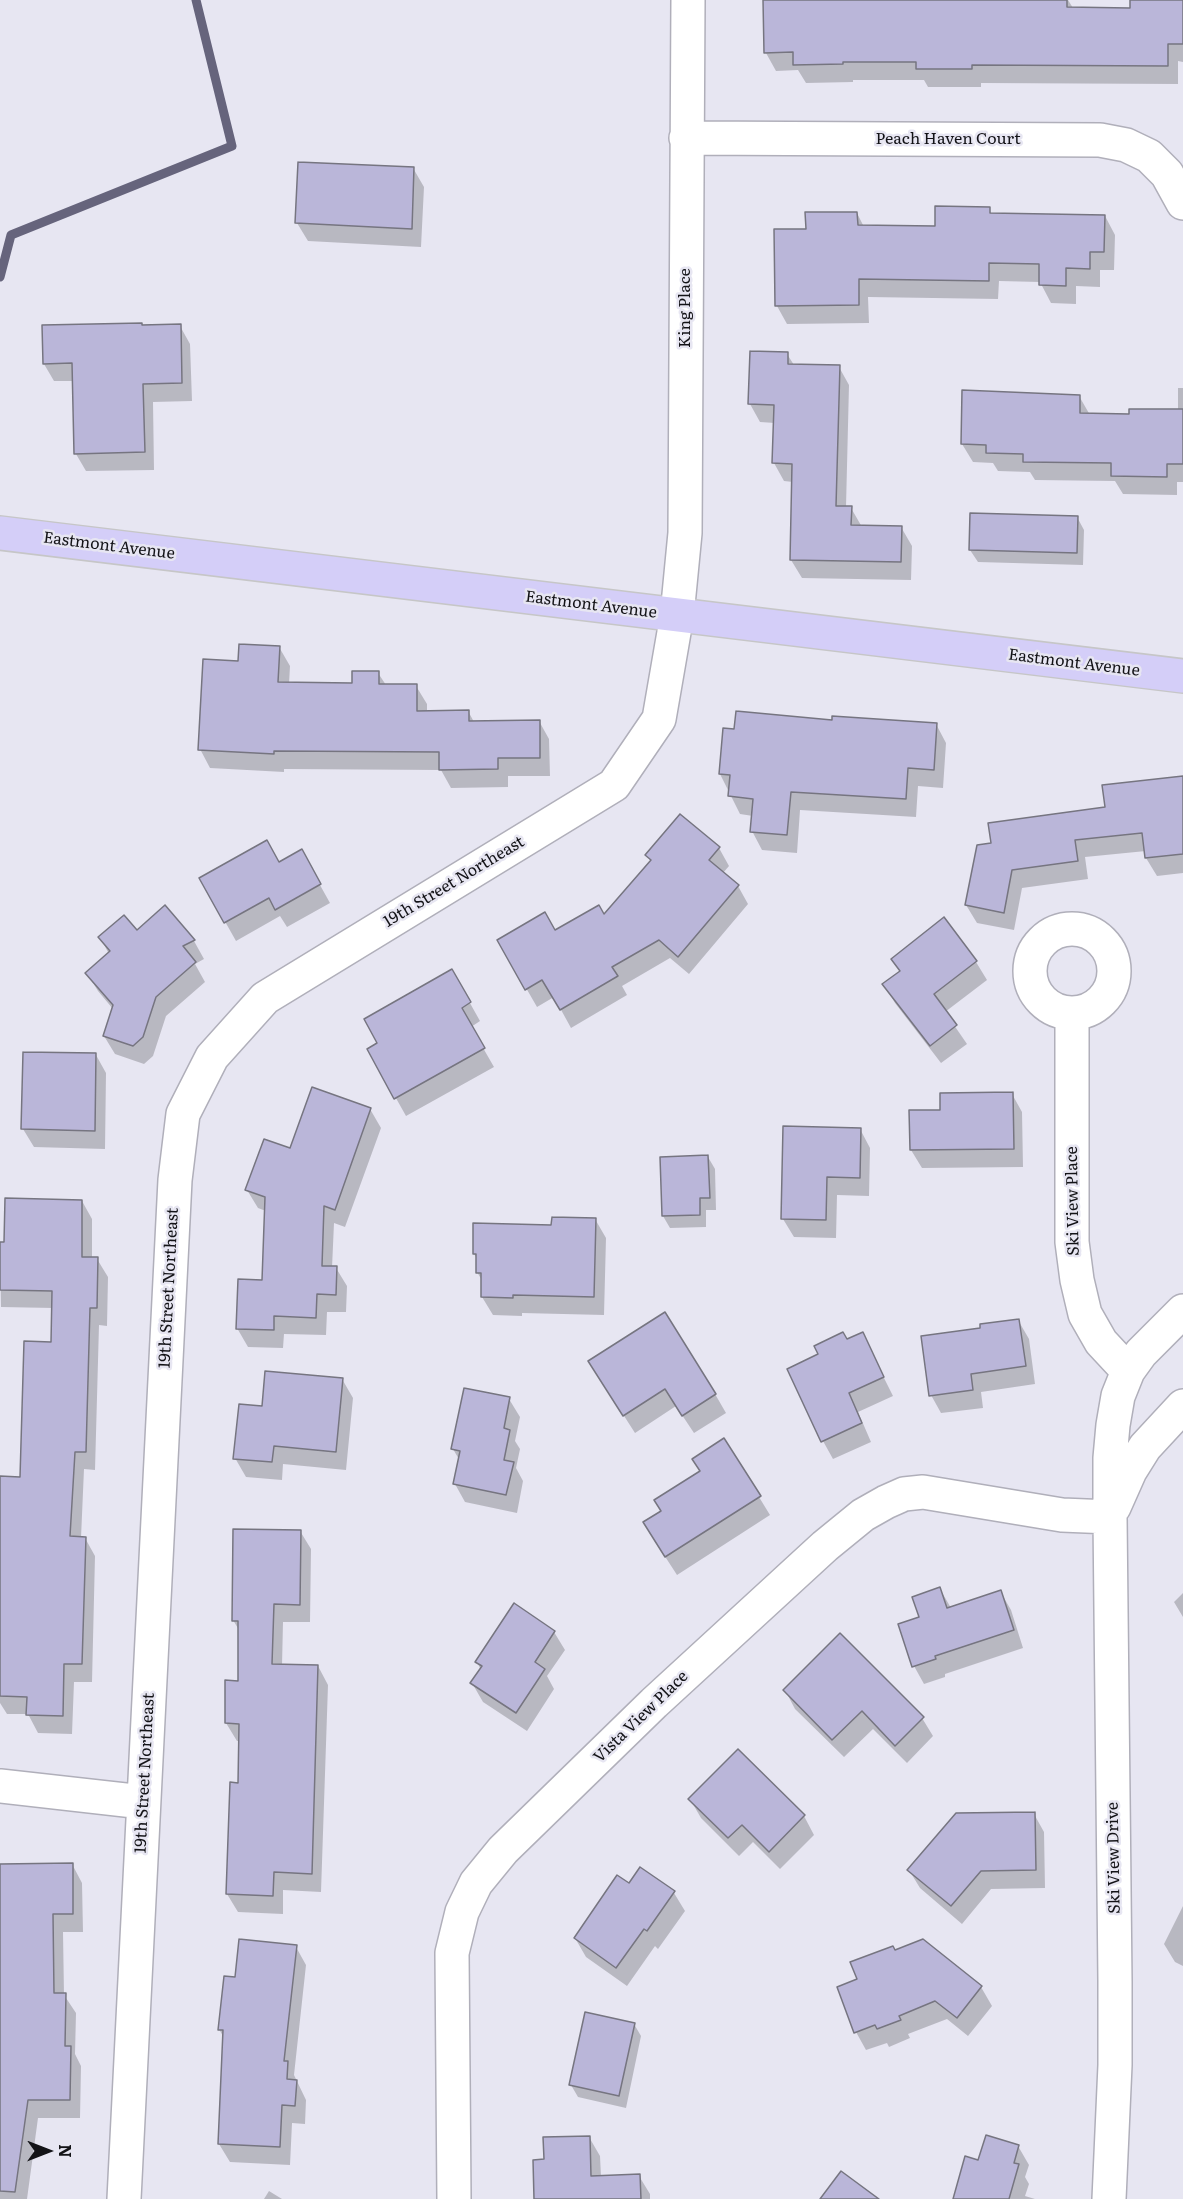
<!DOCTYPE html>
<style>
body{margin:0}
#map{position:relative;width:1183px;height:2199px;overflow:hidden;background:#e7e6f2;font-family:Literata,serif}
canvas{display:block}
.north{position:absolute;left:18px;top:2121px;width:60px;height:60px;-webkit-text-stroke:4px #e7e6f2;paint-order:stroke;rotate:90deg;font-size:16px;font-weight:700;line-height:24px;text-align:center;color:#131317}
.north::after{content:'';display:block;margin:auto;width:21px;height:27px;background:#131317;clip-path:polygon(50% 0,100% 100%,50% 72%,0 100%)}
</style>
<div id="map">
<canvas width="1183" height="2199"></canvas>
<div class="north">N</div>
</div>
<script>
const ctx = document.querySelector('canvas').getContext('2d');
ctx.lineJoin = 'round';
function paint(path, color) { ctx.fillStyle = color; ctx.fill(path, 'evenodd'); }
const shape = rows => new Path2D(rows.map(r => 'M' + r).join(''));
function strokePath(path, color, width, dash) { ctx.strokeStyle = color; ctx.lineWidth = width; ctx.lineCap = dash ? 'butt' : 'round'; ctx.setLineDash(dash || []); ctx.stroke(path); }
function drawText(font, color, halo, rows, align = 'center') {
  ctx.font = font + ' Literata,serif'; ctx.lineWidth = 5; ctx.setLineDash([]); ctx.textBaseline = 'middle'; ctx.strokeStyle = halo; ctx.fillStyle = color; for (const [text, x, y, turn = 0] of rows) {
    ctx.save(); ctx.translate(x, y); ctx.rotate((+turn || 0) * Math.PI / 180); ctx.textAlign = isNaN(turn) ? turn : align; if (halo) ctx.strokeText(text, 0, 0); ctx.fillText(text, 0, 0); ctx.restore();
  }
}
paint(shape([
 [765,0,1068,0,1073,8,1131,10,1132,0,1183,0,1183,62,1178,61,1178,84,981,83,981,87,928,87,924,80,853,80,853,82,806,83,798,70,776,71,766,53],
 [413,168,424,187,421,247,308,241,297,223],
 [989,209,992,215,1105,216,1115,235,1114,270,1100,270,1100,287,1076,286,1076,304,1051,303,1040,282,999,281,998,299,868,297,869,323,787,324,777,306,807,230,857,213,864,227,936,228],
 [180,326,190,344,192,401,153,402,154,470,86,471,76,454,74,381,54,381,44,364,143,327],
 [787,354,794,365,839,367,849,385,846,507,851,508,862,527,901,527,912,546,911,580,802,578,791,560,793,482,784,481,774,463,775,423,760,422,750,404],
 [1178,388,1183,388,1183,482,1177,482,1177,495,1123,494,1115,481,1035,480,1030,472,998,471,993,463,973,462,962,444,1079,396,1090,415,1130,416,1178,410],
 [1077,517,1084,530,1083,565,978,562,970,550],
 [279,647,290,666,289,684,354,684,378,673,386,685,416,686,427,704,427,712,468,711,474,722,539,721,549,739,550,776,508,776,508,787,451,788,441,770,284,769,284,772,210,768,200,749,240,663],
 [833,721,936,724,946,743,943,788,918,786,916,817,800,810,797,853,762,850,752,831,753,816,740,814,720,774],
 [1183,778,1183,873,1157,876,1146,858,1146,851,1085,857,1088,879,1022,888,1014,930,977,923,966,905,992,844,1106,809],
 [719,848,729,866,723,873,738,886,748,904,689,974,670,958,622,986,627,995,571,1028,554,997,537,1007,499,941,555,932,604,917,651,862,647,855],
 [301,851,330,903,287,927,280,916,236,941,201,879,279,864],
 [165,908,194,941,204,959,195,964,205,982,166,1016,153,1056,144,1064,115,1054,104,1036,113,1009,98,991,87,973,109,954,100,937,136,932],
 [944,920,976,962,987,980,945,1012,967,1044,941,1063,895,1003,884,984,900,972,893,959],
 [452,971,480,1021,471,1027,494,1067,406,1116,369,1050,379,1043],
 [96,1055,106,1073,105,1149,34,1147,23,1129],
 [1012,1094,1022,1112,1023,1167,922,1168,911,1150,941,1111],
 [370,1109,381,1128,345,1227,334,1223,332,1268,336,1268,347,1286,346,1312,327,1312,326,1335,284,1334,283,1348,248,1347,237,1328,264,1281,266,1211,258,1208,247,1190,291,1150],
 [860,1129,870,1148,869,1196,837,1195,836,1238,794,1237,783,1219],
 [708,1157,715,1169,716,1210,706,1210,706,1227,670,1228,663,1216],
 [82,1201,92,1219,92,1258,97,1259,108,1277,107,1326,99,1325,95,1470,84,1469,81,1538,85,1538,95,1556,92,1682,74,1682,72,1734,38,1733,28,1714,7,1714,0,1703,0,1477,21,1478,52,1343,53,1308,1,1307,0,1243,6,1243],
 [595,1219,606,1238,604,1315,522,1313,522,1316,493,1315,482,1297,483,1282,477,1272,478,1260,474,1254,553,1226],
 [1018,1320,1029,1339,1035,1384,981,1392,983,1408,941,1413,931,1395,982,1329],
 [862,1334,893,1396,858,1412,871,1442,833,1459,823,1441,846,1341],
 [342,1379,353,1398,346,1470,283,1464,282,1480,246,1477,235,1458,263,1408],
 [601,1380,715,1394,726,1413,694,1433,676,1406,635,1433],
 [509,1399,520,1417,515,1441,520,1449,516,1468,523,1481,517,1513,465,1502,455,1484,460,1461,453,1449],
 [724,1440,770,1515,677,1575,655,1541,663,1512,702,1471],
 [300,1531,311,1549,310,1622,283,1622,282,1666,318,1666,328,1685,321,1892,283,1890,283,1914,238,1912,227,1894,239,1784,240,1741,237,1741,226,1723,239,1682,239,1630,233,1620],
 [940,1589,951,1608,1000,1591,1011,1610,1023,1648,945,1674,945,1677,924,1684,914,1666,921,1618],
 [1183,1593,1183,1617,1174,1602],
 [554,1632,565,1650,547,1676,554,1689,527,1731,483,1702,472,1683,481,1670,477,1662],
 [785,1690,922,1718,933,1736,907,1763,873,1729,844,1757,795,1709],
 [738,1751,804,1816,814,1835,780,1869,753,1842,739,1856,701,1818,690,1799],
 [1034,1814,1044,1832,1045,1888,991,1889,962,1924,920,1888,909,1870],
 [72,1864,82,1883,83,1932,63,1932,64,1995,76,2013,75,2054,81,2066,80,2118,38,2118,27,2199,0,2199,0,1865],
 [641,1869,674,1893,685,1911,658,1949,655,1946,627,1986,586,1957,575,1938,629,1885],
 [1183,1906,1183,1966,1175,1962,1164,1944],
 [922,1941,981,1987,992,2006,968,2036,947,2019,908,2034,910,2038,889,2047,887,2043,866,2050,856,2032,859,1980,895,1951],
 [296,1947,306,1965,294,2075,306,2100,305,2124,292,2123,290,2165,230,2162,219,2144,224,2038,219,2029],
 [634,2024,641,2036,626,2108,578,2097,571,2085],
 [589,2137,600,2156,601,2177,639,2176,650,2194,650,2199,539,2199,545,2161],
 [1018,2146,1029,2165,1025,2177,1029,2184,1025,2196,1035,2199,954,2199],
 [269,2191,282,2199,264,2199]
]), '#0003');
strokePath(shape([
 [0,277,11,235,232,146,196,0]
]), '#66647c', 9);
const building = shape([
 [763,0,1067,0,1067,7,1130,8,1130,0,1183,0,1183,44,1168,44,1168,66,972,65,972,69,916,69,916,62,843,62,843,64,793,65,793,52,764,53,763,0],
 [298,162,414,167,412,229,295,223,298,162],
 [935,206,990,207,990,213,1105,215,1104,252,1090,252,1090,269,1066,268,1066,286,1039,285,1039,264,989,263,989,281,859,279,859,305,775,306,774,229,806,229,805,212,857,212,858,225,935,226,935,206],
 [142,323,142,325,181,324,182,383,143,384,145,452,74,454,72,363,43,364,42,325,142,323],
 [750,351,788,352,788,364,840,365,836,506,852,506,851,525,902,526,901,562,790,560,792,464,772,463,774,405,748,404,750,351],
 [962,390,1080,395,1080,413,1129,414,1129,409,1183,409,1183,464,1167,464,1167,477,1111,476,1111,463,1023,462,1023,454,986,453,986,445,961,444,962,390],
 [970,513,1078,516,1077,553,969,550,970,513],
 [239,644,280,646,278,682,352,683,352,671,379,671,379,684,417,684,417,711,469,710,469,721,540,720,540,758,498,758,498,769,439,770,439,752,274,751,274,754,198,750,203,659,238,661,239,644],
 [736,711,832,720,832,716,937,723,934,770,908,768,906,799,791,792,787,835,750,832,753,799,728,796,730,775,719,774,723,728,734,729,736,711],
 [1183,776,1183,854,1145,858,1142,833,1075,840,1078,861,1012,870,1004,913,965,905,977,845,991,843,988,823,1105,807,1102,785,1183,776],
 [680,814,720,847,709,860,739,885,678,957,659,940,612,967,618,976,560,1010,542,980,525,990,497,940,545,912,555,930,599,905,604,914,651,860,645,855,680,814],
 [267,840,279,862,302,849,321,884,275,910,269,898,224,923,199,878,267,840],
 [165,905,195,940,183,946,196,962,156,997,143,1037,133,1046,103,1036,113,1005,85,973,110,951,98,937,124,915,137,930,165,905],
 [944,917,977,961,934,994,957,1025,930,1046,882,984,900,971,891,959,944,917],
 [452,969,471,1002,462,1008,485,1048,394,1099,367,1049,377,1043,364,1019,452,969],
 [23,1052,96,1053,95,1131,21,1129,23,1052],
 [312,1087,371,1108,335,1210,324,1206,322,1266,337,1266,336,1295,317,1294,316,1318,274,1316,274,1330,236,1329,238,1279,262,1280,265,1197,245,1190,264,1139,290,1148,312,1087],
 [1013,1092,1014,1149,910,1150,909,1110,940,1110,940,1093,1013,1092],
 [783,1126,861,1128,860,1178,827,1177,826,1220,781,1219,783,1126],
 [708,1155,710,1198,700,1198,700,1215,662,1216,660,1157,708,1155],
 [5,1198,82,1200,82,1257,98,1257,97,1308,90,1308,86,1452,75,1452,70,1536,86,1537,82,1664,64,1664,63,1716,26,1715,27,1697,0,1696,0,1476,20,1477,24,1341,51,1342,52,1291,0,1290,0,1242,4,1242,5,1198],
 [552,1217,596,1218,594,1297,513,1295,513,1298,481,1297,481,1273,476,1273,476,1254,473,1254,473,1223,551,1225,552,1217],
 [665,1312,716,1394,682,1416,665,1389,623,1416,588,1361,665,1312],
 [1019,1319,1026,1366,971,1374,973,1390,929,1396,921,1336,980,1328,980,1324,1019,1319],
 [843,1332,847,1339,863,1332,884,1377,849,1393,862,1423,821,1442,787,1369,818,1354,814,1346,843,1332],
 [265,1371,343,1378,336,1452,274,1446,272,1462,233,1459,239,1404,262,1406,265,1371],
 [464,1388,510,1397,504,1428,510,1430,504,1460,514,1462,506,1495,453,1484,460,1451,451,1449,464,1388],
 [724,1438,761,1496,665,1557,643,1522,661,1511,654,1500,700,1471,692,1459,724,1438],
 [233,1529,301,1530,300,1605,274,1604,272,1664,318,1665,312,1874,274,1872,273,1896,226,1894,230,1782,238,1783,239,1724,225,1723,225,1680,238,1681,238,1621,232,1621,233,1529],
 [940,1587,947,1608,1001,1590,1014,1630,935,1656,936,1659,912,1667,898,1624,919,1617,912,1597,940,1587],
 [514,1603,555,1631,535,1662,545,1669,516,1713,470,1683,482,1666,475,1662,514,1603],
 [840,1633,924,1717,895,1746,862,1711,832,1740,783,1690,840,1633],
 [738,1749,805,1815,769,1852,742,1825,728,1838,688,1799,738,1749],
 [1035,1812,1036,1870,981,1871,951,1906,907,1870,956,1813,1035,1812],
 [73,1863,73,1914,53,1914,54,1993,66,1993,65,2046,71,2046,70,2100,28,2100,15,2192,0,2191,0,1864,73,1863],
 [640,1867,675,1891,647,1931,644,1929,616,1968,574,1938,617,1875,629,1883,640,1867],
 [239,1939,297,1945,284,2061,288,2061,287,2079,297,2080,295,2106,282,2105,280,2147,218,2144,223,2030,218,2030,224,1976,235,1977,239,1939],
 [923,1939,982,1986,957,2018,935,2001,899,2016,901,2020,877,2029,875,2025,854,2033,837,1987,857,1979,850,1962,893,1946,895,1950,923,1939],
 [585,2012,635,2023,619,2096,569,2085,585,2012],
 [986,2135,1019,2145,1014,2163,1019,2164,1009,2199,953,2199,965,2156,978,2160,986,2135],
 [590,2136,591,2176,640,2174,641,2199,534,2199,533,2160,544,2159,543,2137,590,2136],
 [841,2171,879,2199,820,2199,841,2171]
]);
paint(building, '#bab6d9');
strokePath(building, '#767580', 1.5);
const minor = shape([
 [686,138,1100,140,1126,145,1149,156,1167,174,1183,203],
 '1030 971a42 42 0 1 1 84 0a42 42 0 1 1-84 0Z',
 [1072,1014,1072,1242,1077,1280,1085,1314,1101,1342,1128,1371],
 [1114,1507,1130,1471,1145,1447,1183,1406],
 [0,1786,143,1802],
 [124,2199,175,1180,183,1114,212,1057,265,998,614,785,659,719,677,615,685,533,688,0],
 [454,2199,452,1953,462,1912,476,1883,503,1850,654,1703,825,1546,863,1515,886,1502,904,1494,923,1492,1062,1515,1110,1517],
 [1109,2199,1115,2065,1115,1981,1110,1517,1110,1458,1113,1425,1118,1396,1128,1371,1141,1353,1183,1311]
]);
const major = shape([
 [0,533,1183,676]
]);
strokePath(minor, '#b0afba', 36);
strokePath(major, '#c6c6c7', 36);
strokePath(minor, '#fff', 33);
strokePath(major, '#d4cef8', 33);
drawText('16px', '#131317', '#e7e6f2', [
 ["Peach Haven Court",948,139],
 ["King Place",685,308,-90],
 ["Eastmont Avenue",109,546,7],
 ["Eastmont Avenue",591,605,7],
 ["Eastmont Avenue",1074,663,7],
 ["19th Street Northeast",454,882,-31],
 ["Ski View Place",1073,1201,-91],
 ["19th Street Northeast",169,1288,-87],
 ["Vista View Place",641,1717,-44],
 ["19th Street Northeast",145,1773,-87],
 ["Ski View Drive",1114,1858,-91]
]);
</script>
